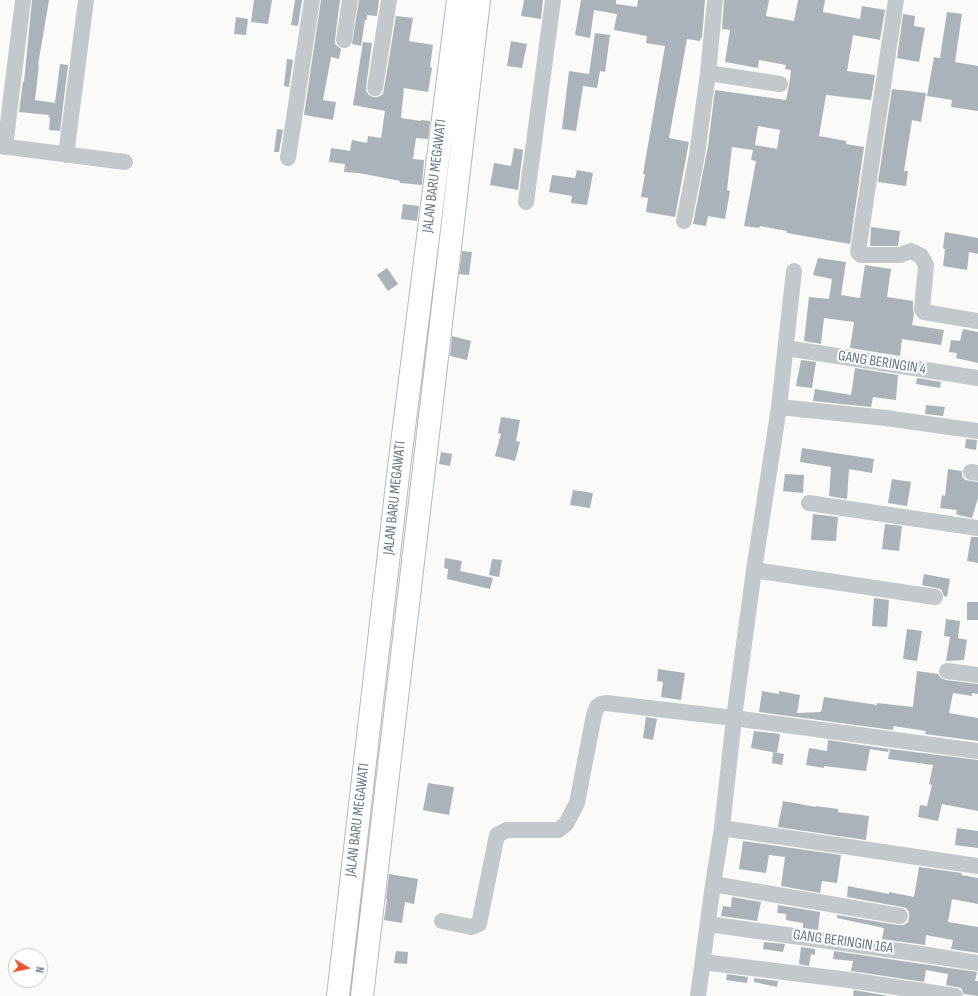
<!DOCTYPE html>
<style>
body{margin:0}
#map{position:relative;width:978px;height:996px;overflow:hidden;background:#fafaf8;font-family:"Sofia Sans Condensed",sans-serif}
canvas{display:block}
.north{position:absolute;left:8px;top:948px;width:40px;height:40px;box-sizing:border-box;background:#fff;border:1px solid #c1c8cd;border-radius:50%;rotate:99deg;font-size:11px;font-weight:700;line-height:16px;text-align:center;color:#657683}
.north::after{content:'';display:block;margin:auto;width:14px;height:18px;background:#e4572e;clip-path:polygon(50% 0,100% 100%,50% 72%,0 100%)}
</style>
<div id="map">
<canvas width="978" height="996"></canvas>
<div class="north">N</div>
</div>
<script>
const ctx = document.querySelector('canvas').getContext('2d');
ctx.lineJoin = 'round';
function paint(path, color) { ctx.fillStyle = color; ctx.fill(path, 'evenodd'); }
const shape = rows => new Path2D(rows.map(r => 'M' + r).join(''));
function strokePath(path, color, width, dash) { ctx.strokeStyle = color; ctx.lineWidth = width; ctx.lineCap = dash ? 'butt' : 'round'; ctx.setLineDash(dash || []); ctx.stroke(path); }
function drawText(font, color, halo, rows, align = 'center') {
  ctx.font = font + ' "Sofia Sans Condensed",sans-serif'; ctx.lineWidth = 4; ctx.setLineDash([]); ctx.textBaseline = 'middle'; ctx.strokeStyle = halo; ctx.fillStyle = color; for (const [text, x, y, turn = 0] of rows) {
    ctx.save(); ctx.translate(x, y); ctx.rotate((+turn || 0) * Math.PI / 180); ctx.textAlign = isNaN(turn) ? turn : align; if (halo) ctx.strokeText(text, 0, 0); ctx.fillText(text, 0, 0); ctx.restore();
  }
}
paint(shape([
 [32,0,49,0,38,65,39,65,35,100,55,103,60,64,68,65,60,131,49,130,50,117,48,117,49,115,19,112,23,81,24,82],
 [254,0,272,0,268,24,251,22],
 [295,0,302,0,298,26,291,25],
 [321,0,340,0,335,39,335,44,341,49,339,59,331,57,323,100,336,102,333,120,304,115],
 [359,0,379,0,377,16,367,15,367,20,365,20,361,46,352,44],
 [524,0,543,0,541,19,521,16],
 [581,0,616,0,616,4,637,7,638,0,705,0,702,38,701,38,700,41,687,39,669,138,689,142,675,217,646,212,648,198,641,197,645,174,643,174,665,46,646,43,647,36,614,30,617,14,594,10,590,38,575,35],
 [724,0,769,0,766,16,794,21,798,0,825,0,823,12,860,19,862,6,885,10,880,40,853,35,847,71,875,75,871,100,826,95,819,136,846,141,846,144,864,147,850,244,787,233,787,231,760,226,759,228,744,226,756,161,751,160,753,150,732,147,727,190,730,191,725,219,708,216,706,226,693,224,708,146,715,90,786,100,789,85,791,70,785,69,786,65,759,60,758,68,725,62,730,30,722,29],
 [758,126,780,130,777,149,755,145],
 [947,12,962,14,955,62,978,66,978,111,951,107,952,100,927,96,934,57,940,58],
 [903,14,915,16,914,26,925,28,919,62,897,58],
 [396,16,413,18,409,41,433,45,430,67,432,68,428,92,404,88,401,118,421,121,421,120,430,121,428,139,416,138,413,159,424,160,422,185,400,183,400,181,359,173,344,172,345,164,329,162,331,148,350,151,352,140,367,143,368,136,381,138,385,111,353,105,363,42,372,43,366,87,366,91,369,95,373,97,378,97,383,94,384,89],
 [236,17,248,19,246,35,234,34],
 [595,33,610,35,605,72,600,71,597,88,583,86,576,131,562,129,569,71,589,74],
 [511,41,527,44,522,68,507,66],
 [287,59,293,60,289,87,284,86],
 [892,89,926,93,921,122,912,120,904,171,908,171,906,186,878,182],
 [277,129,283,130,279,152,274,152],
 [514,148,523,150,518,190,490,185,494,163,511,166],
 [577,170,593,173,587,205,571,203,572,196,549,192,552,175,575,178],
 [403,204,419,206,417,221,401,219],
 [871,227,900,231,898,246,870,246],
 [945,232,978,238,978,254,969,252,967,270,943,266,945,249,943,248],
 [462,251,472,252,469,275,459,274],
 [818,258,846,262,841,295,860,298,865,265,891,269,887,297,913,301,913,308,914,314,912,325,944,330,941,345,902,339,900,356,850,348,854,322,824,318,821,344,804,341,809,297,829,299,832,279,813,275],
 [387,268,398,284,388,291,377,275],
 [963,329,978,332,978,363,956,358,957,353,949,352,951,340,960,341],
 [452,336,471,341,467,360,450,356],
 [801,360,816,362,812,388,796,386],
 [855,368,898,375,896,400,873,397,871,407,813,401,815,389,851,395],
 [917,378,941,382,940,388,916,384],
 [926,405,945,407,943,416,925,414],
 [501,417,520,420,516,441,520,442,515,461,495,456,501,434,498,433],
 [966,439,977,440,976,450,965,448],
 [802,448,874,459,872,473,849,469,847,499,829,496,831,467,800,462],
 [441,452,452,454,450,466,439,464],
 [948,469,962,471,962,476,965,480,978,482,978,498,972,518,958,515,956,514,957,510,940,508,942,495,945,496],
 [785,474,804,475,803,493,783,491],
 [892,479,911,482,907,506,888,503],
 [573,490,593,493,590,508,570,505],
 [813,514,838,517,836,541,811,540],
 [885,524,902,526,899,551,882,549],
 [971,537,978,537,978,563,967,561],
 [445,558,462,561,460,571,493,578,490,589,447,579,448,569,444,568],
 [492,559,502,560,499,577,489,575],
 [924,574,950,579,947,597,944,596,941,589,922,585],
 [874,598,889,600,887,627,872,626],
 [967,602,978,602,978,620,967,620],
 [946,619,960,621,958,638,967,640,964,660,946,661,950,637,944,636],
 [907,629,922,631,917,661,903,659],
 [658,669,685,673,681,700,661,697,663,682,657,681],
 [917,671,938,674,941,678,946,680,978,684,978,694,972,693,972,696,953,693,949,713,978,718,978,741,925,734,926,731,893,726,893,730,759,712,762,691,779,694,779,691,800,695,797,713,821,712,824,697,877,705,877,703,913,707],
 [646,717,657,719,653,740,643,738],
 [754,731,780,734,777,753,751,748],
 [828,740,889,749,888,752,870,749,866,771,824,766,824,768,806,765,809,748,827,751],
 [890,749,978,760,978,811,942,804,938,821,918,817,920,805,927,806,932,785,929,784,933,765,888,759],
 [773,752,784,754,782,765,772,763],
 [428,783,454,787,449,815,423,810],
 [783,801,816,807,816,806,838,809,838,812,869,816,866,840,778,827],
 [957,828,978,831,978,848,955,845],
 [743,841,841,855,837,883,822,881,820,893,781,886,785,857,769,855,766,873,739,869],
 [919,867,962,873,961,875,978,878,978,904,952,899,948,922,978,927,978,953,951,949,953,940,926,935,925,945,882,939,884,928,837,918,837,915,898,925,904,925,908,922,909,917,909,912,906,908,902,907,847,897,848,886,889,894,889,892,914,897],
 [389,874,418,879,414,904,405,902,402,923,384,920,387,899,386,899],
 [732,897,761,902,757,921,721,916,723,906,731,907],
 [778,905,820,912,818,930,803,928,803,923,786,920,786,914,777,913],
 [764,942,785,944,783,952,763,949],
 [801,947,815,949,815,955,811,954,809,966,799,964],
 [396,951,408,952,407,964,394,963],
 [834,951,977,972,975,981,978,981,978,996,964,994,961,988,946,985,948,974,926,970,924,982,851,971,853,961,833,959],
 [727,974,748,977,747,983,726,980],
 [754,978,778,981,777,987,754,982],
 [854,990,889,996,853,996]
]), '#aab3b9');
const highway = shape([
 [338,996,399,467,458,0],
 [362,996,479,0]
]);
strokePath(highway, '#b4b9bd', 24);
strokePath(shape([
 [896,0,858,252,861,255,900,255,911,251,921,256,926,265,922,309,924,312,978,321],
 [344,40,350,0],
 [708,73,780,84],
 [375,88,389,0],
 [0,146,125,162],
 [5,147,23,0],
 [66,155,86,0],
 [288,158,312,0],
 [526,202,553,0],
 [684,221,697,155,708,73,715,0],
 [786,348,978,378],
 [779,407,886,418,978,431],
 [971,472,978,473],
 [809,503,978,528],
 [754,570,935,597],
 [947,671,978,675],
 [722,828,978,866],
 [713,884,900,916],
 [442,921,471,927,479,924,497,835,507,830,558,830,566,824,577,803,594,715,597,707,601,704,606,703,734,718,978,751],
 [708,924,921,954,978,963],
 [703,962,849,980,955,996],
 [698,996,713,884,722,828,734,718,754,570,779,407,794,271]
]), '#c3c8cc', 16);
strokePath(highway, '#fff', 22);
drawText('15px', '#657683', '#fff', [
 ["JALAN BARU MEGAWATI",435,176,-83],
 ["GANG BERINGIN 4",882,363,9],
 ["JALAN BARU MEGAWATI",395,498,-84],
 ["JALAN BARU MEGAWATI",358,820,-83],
 ["GANG BERINGIN 16A",843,942,8]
]);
</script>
